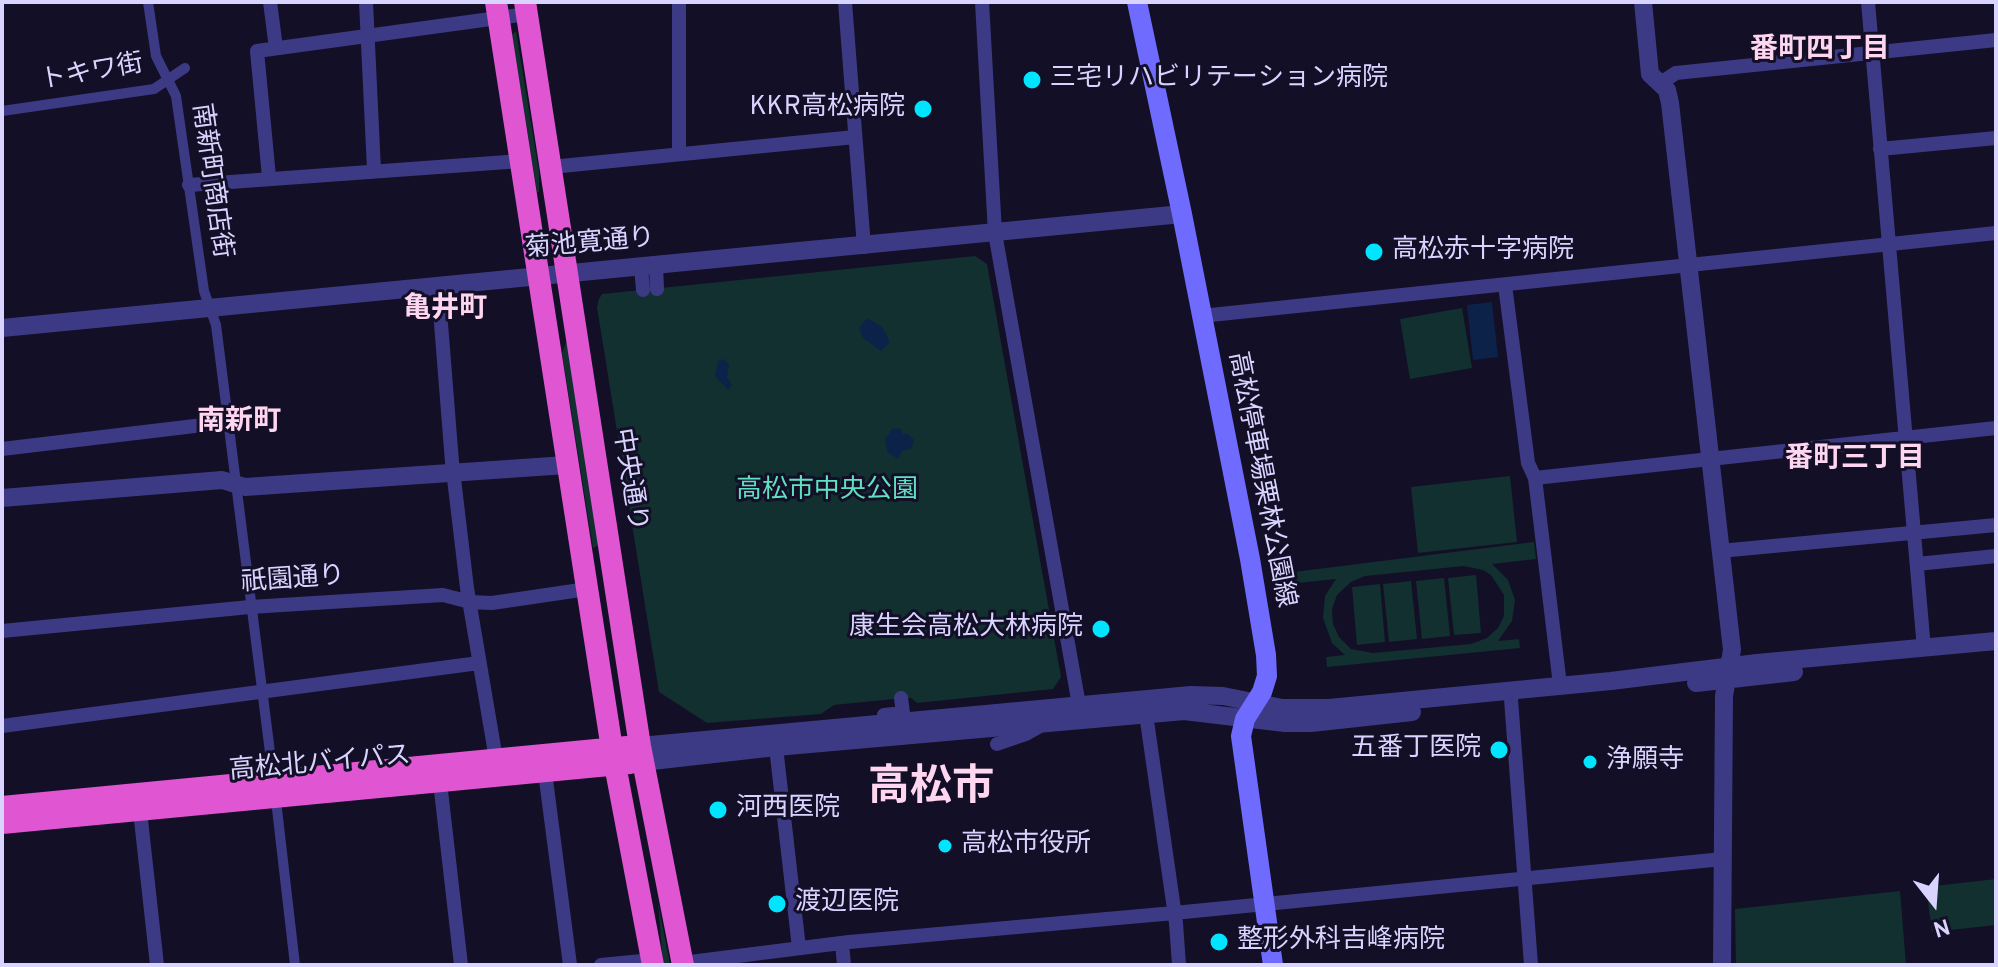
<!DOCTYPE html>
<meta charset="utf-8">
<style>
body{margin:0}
#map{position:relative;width:1998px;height:967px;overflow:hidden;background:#130f26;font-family:Overpass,sans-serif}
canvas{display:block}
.frame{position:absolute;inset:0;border:4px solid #d9d4ff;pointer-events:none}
.north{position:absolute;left:1894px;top:863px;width:80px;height:80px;-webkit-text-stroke:6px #130f26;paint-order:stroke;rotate:163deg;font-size:22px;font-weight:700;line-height:32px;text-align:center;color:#d9d4ff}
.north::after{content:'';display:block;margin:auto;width:28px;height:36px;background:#d9d4ff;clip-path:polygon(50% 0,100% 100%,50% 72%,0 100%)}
</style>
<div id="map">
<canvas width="1998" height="967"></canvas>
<div class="frame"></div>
<div class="north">N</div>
</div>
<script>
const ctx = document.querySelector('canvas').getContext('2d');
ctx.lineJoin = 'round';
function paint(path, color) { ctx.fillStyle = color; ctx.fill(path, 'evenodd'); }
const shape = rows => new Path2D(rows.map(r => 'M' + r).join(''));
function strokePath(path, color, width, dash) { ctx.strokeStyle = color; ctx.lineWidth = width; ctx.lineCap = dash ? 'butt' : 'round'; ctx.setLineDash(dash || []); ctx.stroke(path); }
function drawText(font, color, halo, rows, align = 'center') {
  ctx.font = font + ' Overpass,"Noto Sans JP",sans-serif'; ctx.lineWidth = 6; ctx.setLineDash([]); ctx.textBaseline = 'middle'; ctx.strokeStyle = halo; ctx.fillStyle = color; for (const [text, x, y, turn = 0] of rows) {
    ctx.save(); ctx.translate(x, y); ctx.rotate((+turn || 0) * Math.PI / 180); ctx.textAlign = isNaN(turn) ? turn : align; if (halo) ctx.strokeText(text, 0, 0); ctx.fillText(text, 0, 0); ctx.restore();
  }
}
paint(shape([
 [516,31,539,172,539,192,537,192,512,35],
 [975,256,987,264,1061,677,1053,689,917,703,911,698,894,699,834,705,821,714,707,723,659,692,597,307,599,299,602,294],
 [1462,308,1472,368,1410,379,1400,319],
 [567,340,599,545,593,548,562,353],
 [1510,476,1517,542,1418,553,1411,487],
 [1534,542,1536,559,1492,564,1508,580,1515,600,1512,621,1498,641,1519,639,1520,648,1327,667,1326,657,1345,655,1332,643,1323,618,1325,596,1336,579,1288,584,1286,573],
 [1464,566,1483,570,1491,575,1504,595,1504,616,1498,628,1487,638,1471,644,1373,653,1351,649,1339,637,1333,624,1332,609,1337,595,1351,582,1365,576],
 [1476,575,1481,633,1454,635,1448,578],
 [1444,578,1450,636,1422,639,1416,581],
 [1411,581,1417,639,1389,642,1383,584],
 [1380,584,1385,642,1357,645,1352,587],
 [1996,879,1996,925,1932,932,1926,887],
 [1900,891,1906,965,1736,965,1735,909],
 [658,902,670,965,663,965]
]), '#12302f');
paint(shape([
 [1492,302,1498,357,1473,360,1467,305],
 [867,318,882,327,890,342,881,351,863,338,859,328],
 [724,359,729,365,727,377,732,385,728,390,715,376,718,361],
 [893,428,901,429,903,434,908,434,914,440,911,449,902,451,898,459,887,452,885,439]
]), '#0c2248');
strokePath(shape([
 [148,2,156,56,176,96,204,291,216,325,272,768],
 [2,111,154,89,185,68],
 [277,809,295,965]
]), '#3d3a85', 10);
strokePath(shape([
 [270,2,276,48],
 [366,2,374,170],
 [679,2,679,153],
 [845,2,864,247],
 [982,2,995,233,1079,705],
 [1868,2,1924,649],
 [1659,84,1676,73,1996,40],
 [1880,149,1996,138],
 [551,167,855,137],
 [269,177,257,51,527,14],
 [189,185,521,161],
 [656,265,657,289],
 [641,267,643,290],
 [1505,285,1528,463,1535,478,1560,685],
 [438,286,452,462,467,588,496,759],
 [1201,316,1996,233],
 [2,449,228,422],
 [1535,478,1996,428],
 [1720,551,1996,525],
 [1917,564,1996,556],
 [2,631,250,607,443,595,470,602,492,603,587,589],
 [1511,699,1531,965],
 [1146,714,1176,923,1179,965],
 [884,715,903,713,901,698],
 [2,726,479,663],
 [997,744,1026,734,1044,724],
 [776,747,799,948],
 [545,772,570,965],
 [440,782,461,965],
 [140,811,157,965],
 [842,943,844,965],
 [682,963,849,942,1174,913,1723,859],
 [601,965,652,960]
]), '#3d3a85', 14);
strokePath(shape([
 [1643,2,1650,74,1667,90,1670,103,1732,650,1724,696,1722,965],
 [2,328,1182,214],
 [2,498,222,480,245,487,566,465],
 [1696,683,1794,672],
 [640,746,1191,695,1223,696,1282,708,1329,708,1611,681,1757,663,1996,641],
 [643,762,776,747,1184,711,1285,723,1311,723,1412,712]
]), '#3d3a85', 18);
strokePath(shape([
 [1137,2,1182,214,1250,559,1266,655,1267,676,1262,692,1245,719,1241,736,1273,965]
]), '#6f6bff', 20);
strokePath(shape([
 [496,2,612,749,653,965],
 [525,2,640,746,683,965],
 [2,807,627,747],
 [2,823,630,763]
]), '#e055d1', 22);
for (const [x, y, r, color] of [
 [1032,80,10,"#00e5ff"],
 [923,109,10,"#00e5ff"],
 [1374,252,10,"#00e5ff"],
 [1101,629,10,"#00e5ff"],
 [1499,750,10,"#00e5ff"],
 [1590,762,8,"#00e5ff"],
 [718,810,10,"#00e5ff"],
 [945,846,8,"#00e5ff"],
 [777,904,10,"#00e5ff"],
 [1219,942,10,"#00e5ff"]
]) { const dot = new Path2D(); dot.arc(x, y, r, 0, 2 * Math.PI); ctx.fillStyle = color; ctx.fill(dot); strokePath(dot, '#130f26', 3); }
drawText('26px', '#d9d4ff', '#130f26', [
 ["トキワ街",92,74,-10],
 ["南新町商店街",210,181,82],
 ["菊池寛通り",590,245,-5],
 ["中央通り",628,480,81],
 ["高松停車場栗林公園線",1260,480,79],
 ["祇園通り",293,581,-4],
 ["高松北バイパス",320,765,-5]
]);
drawText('26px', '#d9d4ff', '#130f26', [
 ["三宅リハビリテーション病院",1050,80],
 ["KKR高松病院",905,109,"right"],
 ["高松赤十字病院",1392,252],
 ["康生会高松大林病院",1083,629,"right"],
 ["五番丁医院",1481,750,"right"],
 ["浄願寺",1606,762],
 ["河西医院",736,810],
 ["高松市役所",961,846],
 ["渡辺医院",795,904],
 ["整形外科吉峰病院",1237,942]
], 'left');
drawText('26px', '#5fe0c0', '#130f26', [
 ["高松市中央公園",827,492]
]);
drawText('bold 28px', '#ffd6f0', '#130f26', [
 ["番町四丁目",1820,51],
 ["亀井町",445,310],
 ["南新町",239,423],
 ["番町三丁目",1855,460]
]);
drawText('bold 42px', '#ffd6f0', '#130f26', [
 ["高松市",931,791]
]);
</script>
